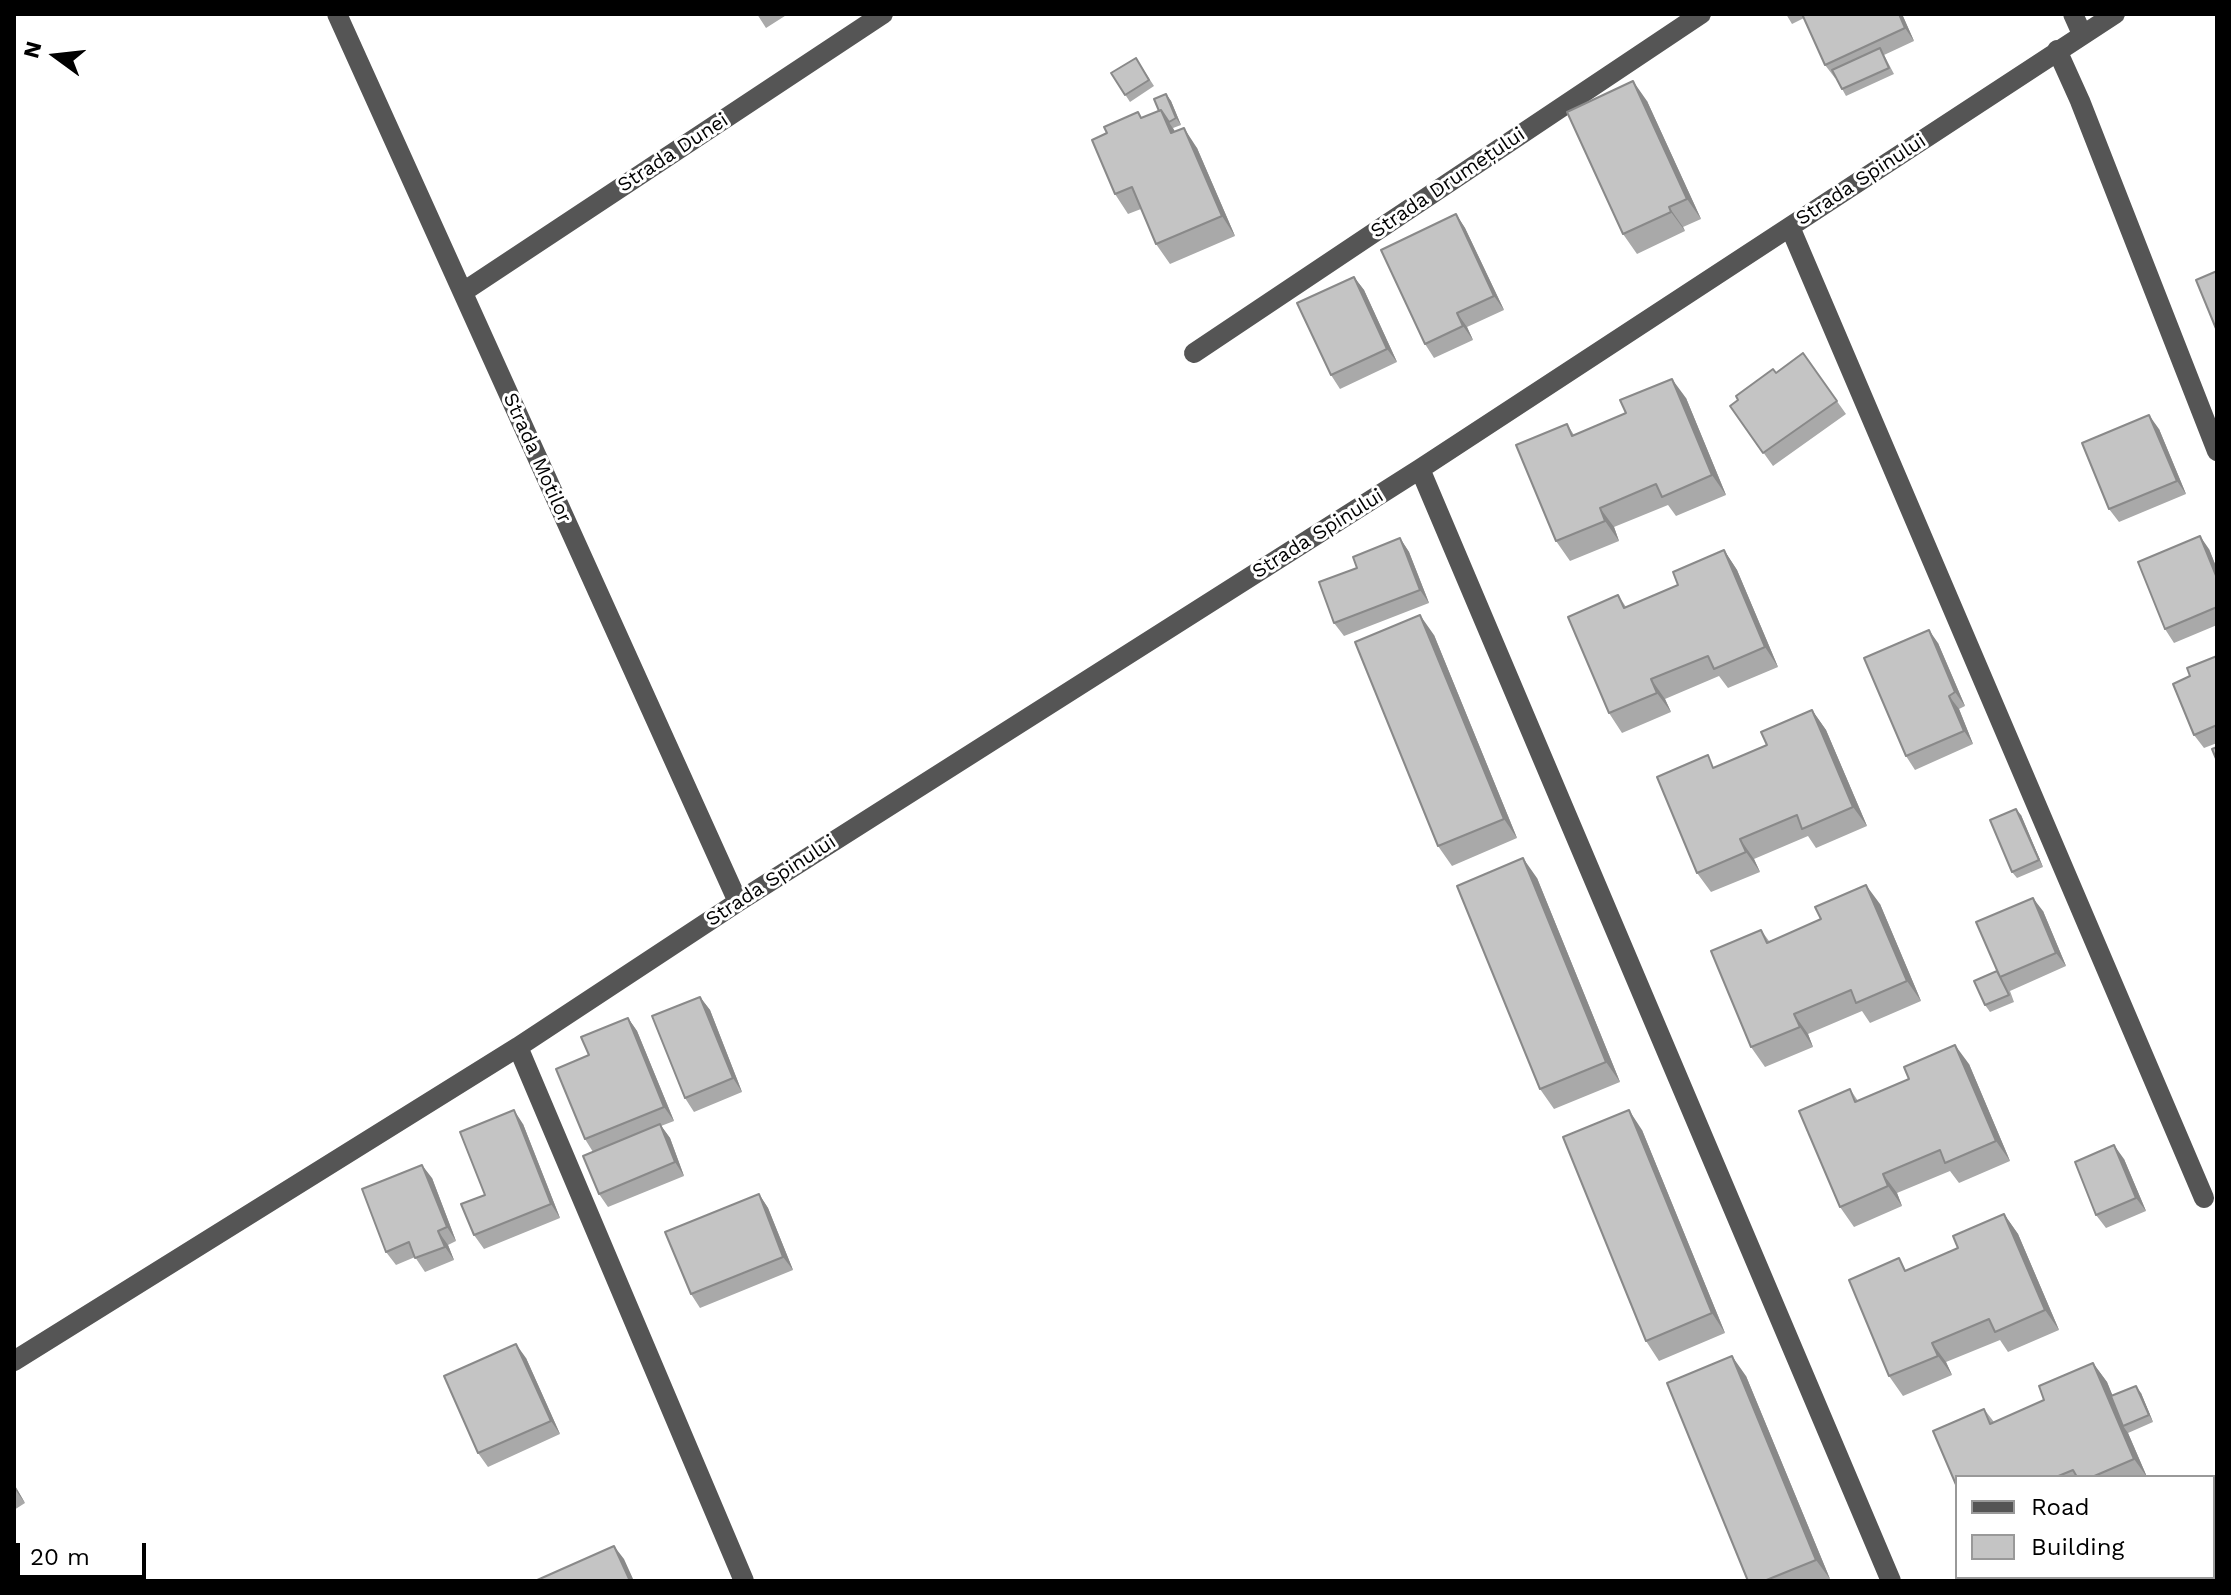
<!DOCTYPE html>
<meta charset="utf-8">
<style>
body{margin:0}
#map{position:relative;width:2231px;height:1595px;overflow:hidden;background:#fff;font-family:"Work Sans",sans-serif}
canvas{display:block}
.frame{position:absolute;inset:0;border:16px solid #000;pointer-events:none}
.legend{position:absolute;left:1955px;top:1475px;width:260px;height:104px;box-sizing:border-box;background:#fff;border:2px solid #999;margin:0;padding:10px 14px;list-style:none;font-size:24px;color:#000}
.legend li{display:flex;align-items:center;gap:16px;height:40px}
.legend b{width:40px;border:2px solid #999}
.north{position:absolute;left:16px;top:16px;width:80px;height:80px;-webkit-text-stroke:6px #fff;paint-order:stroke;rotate:285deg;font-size:22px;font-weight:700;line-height:32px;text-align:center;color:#000}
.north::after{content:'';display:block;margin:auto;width:28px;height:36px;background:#000;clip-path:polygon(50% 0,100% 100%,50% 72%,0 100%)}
.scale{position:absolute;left:16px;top:1543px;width:130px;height:36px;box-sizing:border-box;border:4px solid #000;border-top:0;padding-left:10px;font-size:24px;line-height:28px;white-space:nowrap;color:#000;-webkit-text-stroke:6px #fff;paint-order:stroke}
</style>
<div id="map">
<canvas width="2231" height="1595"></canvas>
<div class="frame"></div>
<ul class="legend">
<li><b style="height:10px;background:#555"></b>Road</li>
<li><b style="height:22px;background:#c4c4c4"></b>Building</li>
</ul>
<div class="north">N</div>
<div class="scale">20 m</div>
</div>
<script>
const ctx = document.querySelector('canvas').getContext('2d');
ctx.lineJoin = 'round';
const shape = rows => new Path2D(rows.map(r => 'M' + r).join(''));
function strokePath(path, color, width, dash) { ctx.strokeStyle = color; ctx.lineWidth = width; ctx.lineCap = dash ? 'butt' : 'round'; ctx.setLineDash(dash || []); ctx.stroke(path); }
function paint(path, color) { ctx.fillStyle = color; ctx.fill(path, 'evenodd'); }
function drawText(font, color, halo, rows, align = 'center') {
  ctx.font = font + ' "Work Sans",sans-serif'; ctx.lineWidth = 6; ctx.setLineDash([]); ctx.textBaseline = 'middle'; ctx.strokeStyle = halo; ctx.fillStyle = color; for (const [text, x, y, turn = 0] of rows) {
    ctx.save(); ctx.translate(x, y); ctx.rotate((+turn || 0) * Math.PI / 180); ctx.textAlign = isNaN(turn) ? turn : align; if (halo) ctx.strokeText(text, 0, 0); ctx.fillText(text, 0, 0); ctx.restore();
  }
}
strokePath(shape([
 [337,14,738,902],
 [2073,14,2082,34],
 [2057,50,2080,101,2217,451],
 [1790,227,2204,1198],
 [463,292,883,14],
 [1194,353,1701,14],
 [1420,469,1891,1581],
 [518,1047,744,1581],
 [14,1361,518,1047,738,902,1420,469,2115,14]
]), '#555', 20);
paint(shape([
 [757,14,788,14,766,28],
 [1786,14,1902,14,1914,41,1884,55,1894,74,1846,96,1836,78,1835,78,1825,65,1804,18,1792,24],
 [1136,58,1154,86,1130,102,1111,73],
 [1166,94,1171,101,1181,125,1173,128,1175,132,1197,148,1235,236,1170,264,1156,244,1141,209,1128,214,1115,194,1142,118,1159,111],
 [1647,101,1701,219,1683,227,1685,231,1637,254,1623,234],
 [1456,214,1465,228,1504,310,1467,327,1473,340,1434,358,1425,344],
 [1354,277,1364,290,1397,362,1340,389,1331,375],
 [1803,353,1846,414,1773,466,1730,406],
 [1686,398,1726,495,1676,516,1668,505,1614,527,1619,541,1570,561,1556,541,1567,424,1574,435],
 [2159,429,2186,494,2119,522,2109,509],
 [1400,538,1409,552,1429,603,1344,636,1334,623,1357,568],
 [2209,549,2217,569,2217,625,2174,643,2165,629],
 [1724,550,1737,570,1778,667,1728,688,1719,676,1665,699,1671,712,1622,733,1609,713,1618,595,1626,607,1678,585],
 [1434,635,1517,838,1452,866,1438,846],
 [1938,643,1965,706,1959,709,1973,744,1915,770,1906,756],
 [2217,656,2217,743,2204,748,2194,735,2190,676],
 [1812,710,1826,730,1867,826,1816,848,1808,836,1754,859,1760,872,1711,892,1697,873,1716,767,1767,745],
 [2021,815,2043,867,2017,878,2012,872],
 [1537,878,1620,1082,1554,1109,1540,1089],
 [1880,904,1921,1001,1870,1023,1862,1011,1808,1034,1813,1047,1765,1067,1751,1047,1761,930,1769,941],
 [2043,911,2066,966,2010,991,2014,1002,1990,1012,1985,1005,1997,971],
 [700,997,710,1010,742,1092,694,1112,685,1098],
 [628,1018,637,1031,674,1121,661,1126,670,1138,684,1176,608,1207,599,1194,593,1152,585,1139,589,1055],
 [1969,1064,2010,1161,1959,1183,1950,1171,1897,1193,1902,1206,1854,1227,1840,1207,1850,1089,1858,1101],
 [523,1124,560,1218,484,1249,474,1235,485,1195],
 [1642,1130,1725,1333,1659,1361,1646,1341],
 [2124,1159,2146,1211,2106,1228,2096,1215],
 [432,1178,456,1241,448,1245,454,1260,425,1272,415,1257,396,1265,386,1252],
 [759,1194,768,1208,793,1270,700,1308,691,1294],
 [2004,1214,2018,1234,2059,1330,2008,1352,2000,1340,1946,1362,1952,1375,1903,1396,1889,1376,1907,1270,1958,1248],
 [526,1358,560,1434,488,1467,478,1453],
 [2093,1363,2107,1382,2112,1395,2141,1393,2153,1422,2128,1433,2147,1477,1957,1477,1984,1409,1994,1422,2044,1400],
 [1746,1376,1830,1579,1826,1581,1748,1581],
 [14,1484,25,1503,14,1510]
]), '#a9a9a9');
paint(shape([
 [1899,14,1902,14,1914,41,1905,28],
 [1633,81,1647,101,1701,219,1687,199],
 [1166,94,1171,101,1181,125,1176,118],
 [1161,110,1174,130,1185,153,1171,133],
 [1184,128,1197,148,1235,236,1222,216],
 [1669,207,1683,227,1685,231,1671,212],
 [1456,214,1465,228,1504,310,1494,296],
 [1354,277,1364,290,1397,362,1387,349],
 [1457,313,1467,327,1473,340,1463,326],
 [1672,379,1686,398,1726,495,1712,475],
 [2149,415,2159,429,2186,494,2177,481],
 [1600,508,1614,527,1619,541,1605,521],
 [2200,536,2209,549,2217,569,2217,578],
 [1400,538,1409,552,1429,603,1420,590],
 [1724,550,1737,570,1778,667,1765,647],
 [1420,615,1434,635,1517,838,1504,819],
 [1929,630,1938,643,1965,706,1955,692],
 [1651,679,1665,699,1671,712,1657,693],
 [1949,696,1959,709,1973,744,1964,731],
 [1812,710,1826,730,1867,826,1853,807],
 [2016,809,2021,815,2043,867,2039,860],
 [1740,839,1754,859,1760,872,1746,852],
 [1523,858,1537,878,1620,1082,1606,1062],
 [1866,885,1880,904,1921,1001,1907,981],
 [2033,898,2043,911,2066,966,2056,953],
 [700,997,710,1010,742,1092,733,1078],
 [1794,1014,1808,1034,1813,1047,1800,1027],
 [628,1018,637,1031,674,1121,664,1107],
 [1955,1045,1969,1064,2010,1161,1996,1141],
 [514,1110,523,1124,560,1218,551,1204],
 [1629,1110,1642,1130,1725,1333,1712,1313],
 [660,1124,670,1138,684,1176,675,1162],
 [2114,1145,2124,1159,2146,1211,2136,1198],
 [422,1165,432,1178,456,1241,447,1227],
 [1883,1174,1897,1193,1902,1206,1888,1186],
 [759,1194,768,1208,793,1270,783,1257],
 [2004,1214,2018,1234,2059,1330,2045,1310],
 [438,1231,448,1245,454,1260,445,1247],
 [1932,1343,1946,1362,1952,1375,1938,1356],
 [516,1344,526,1358,560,1434,551,1421],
 [1732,1356,1746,1376,1830,1579,1816,1560],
 [2093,1363,2107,1382,2125,1425,2123,1426,2128,1433,2147,1477,2134,1459],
 [2136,1386,2141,1393,2153,1422,2149,1415],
 [14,1484,25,1503,14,1488],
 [614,1546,624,1559,634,1581,630,1581]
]), '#898989');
const building = shape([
 [1802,14,1899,14,1905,28,1825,65,1802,14],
 [1880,48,1889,68,1842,89,1832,70,1880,48],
 [1136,58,1149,80,1125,95,1111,73,1136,58],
 [1633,81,1687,199,1669,207,1671,212,1623,234,1567,112,1633,81],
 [1166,94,1176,118,1169,122,1161,110,1159,111,1154,99,1166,94],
 [1161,110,1171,133,1184,128,1222,216,1156,244,1132,187,1115,194,1092,140,1107,133,1104,127,1138,112,1141,118,1161,110],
 [1456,214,1494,296,1457,313,1463,326,1425,344,1381,250,1456,214],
 [2217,271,2217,331,2196,280,2217,271],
 [1354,277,1387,349,1331,375,1297,303,1354,277],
 [1803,353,1837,401,1763,453,1730,406,1738,400,1736,396,1773,369,1776,373,1803,353],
 [1672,379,1712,475,1662,497,1656,484,1600,508,1605,521,1556,541,1516,445,1567,424,1572,436,1626,413,1620,400,1672,379],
 [2149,415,2177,481,2109,509,2082,443,2149,415],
 [2200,536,2217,578,2217,607,2165,629,2138,562,2200,536],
 [1400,538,1420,590,1334,623,1319,582,1357,568,1353,557,1400,538],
 [1724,550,1765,647,1714,669,1708,656,1651,679,1657,693,1609,713,1568,617,1618,595,1624,608,1678,585,1673,572,1724,550],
 [1420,615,1504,819,1438,846,1355,642,1420,615],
 [1929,630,1955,692,1949,696,1964,731,1906,756,1864,658,1929,630],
 [2217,656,2217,725,2194,735,2173,684,2190,676,2187,668,2217,656],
 [1812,710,1853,807,1802,829,1797,815,1740,839,1746,852,1697,873,1657,777,1708,755,1713,768,1767,745,1761,732,1812,710],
 [2217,747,2217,761,2212,749,2217,747],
 [2016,809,2039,860,2012,872,1990,820,2016,809],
 [1523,858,1606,1062,1540,1089,1457,886,1523,858],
 [1866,885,1907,981,1856,1003,1851,990,1794,1014,1800,1027,1751,1047,1711,951,1761,930,1767,943,1821,919,1815,907,1866,885],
 [2033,898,2056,953,2000,977,1976,922,2033,898],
 [1997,971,2009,995,1985,1005,1974,981,1997,971],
 [700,997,733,1078,685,1098,652,1016,700,997],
 [628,1018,664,1107,585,1139,556,1069,589,1055,581,1037,628,1018],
 [1955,1045,1996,1141,1945,1163,1940,1150,1883,1174,1888,1186,1840,1207,1799,1111,1850,1089,1855,1102,1909,1079,1904,1067,1955,1045],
 [514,1110,551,1204,474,1235,461,1204,485,1195,460,1132,514,1110],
 [1629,1110,1712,1313,1646,1341,1563,1137,1629,1110],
 [660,1124,675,1162,599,1194,583,1156,660,1124],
 [2114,1145,2136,1198,2096,1215,2075,1162,2114,1145],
 [422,1165,447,1227,438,1231,445,1247,415,1258,409,1242,386,1252,362,1189,422,1165],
 [759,1194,783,1257,691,1294,665,1232,759,1194],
 [2004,1214,2045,1310,1995,1332,1989,1319,1932,1343,1938,1356,1889,1376,1849,1280,1899,1258,1905,1271,1958,1248,1953,1236,2004,1214],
 [516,1344,551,1421,478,1453,444,1376,516,1344],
 [1732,1356,1816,1560,1764,1581,1748,1581,1667,1383,1732,1356],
 [2093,1363,2134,1459,2092,1477,2077,1477,2073,1470,2056,1477,1957,1477,1957,1487,1933,1431,1984,1409,1990,1424,2044,1400,2039,1386,2093,1363],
 [2136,1386,2149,1415,2123,1426,2111,1396,2136,1386],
 [614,1546,630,1581,535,1581,614,1546],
 [2077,1577,2157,1577,2159,1581,2067,1581,2077,1577],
 [2180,1577,2201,1577,2203,1581,2182,1581,2180,1577]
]);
paint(building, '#c4c4c4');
strokePath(building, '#898989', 2);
drawText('20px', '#000', '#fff', [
 ["Strada Dunei",673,153,-33],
 ["Strada Spinului",1861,180,-33],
 ["Strada Drumețului",1448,183,-34],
 ["Strada Motilor",537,458,66],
 ["Strada Spinului",1318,534,-32],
 ["Strada Spinului",771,881,-33]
]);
</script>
